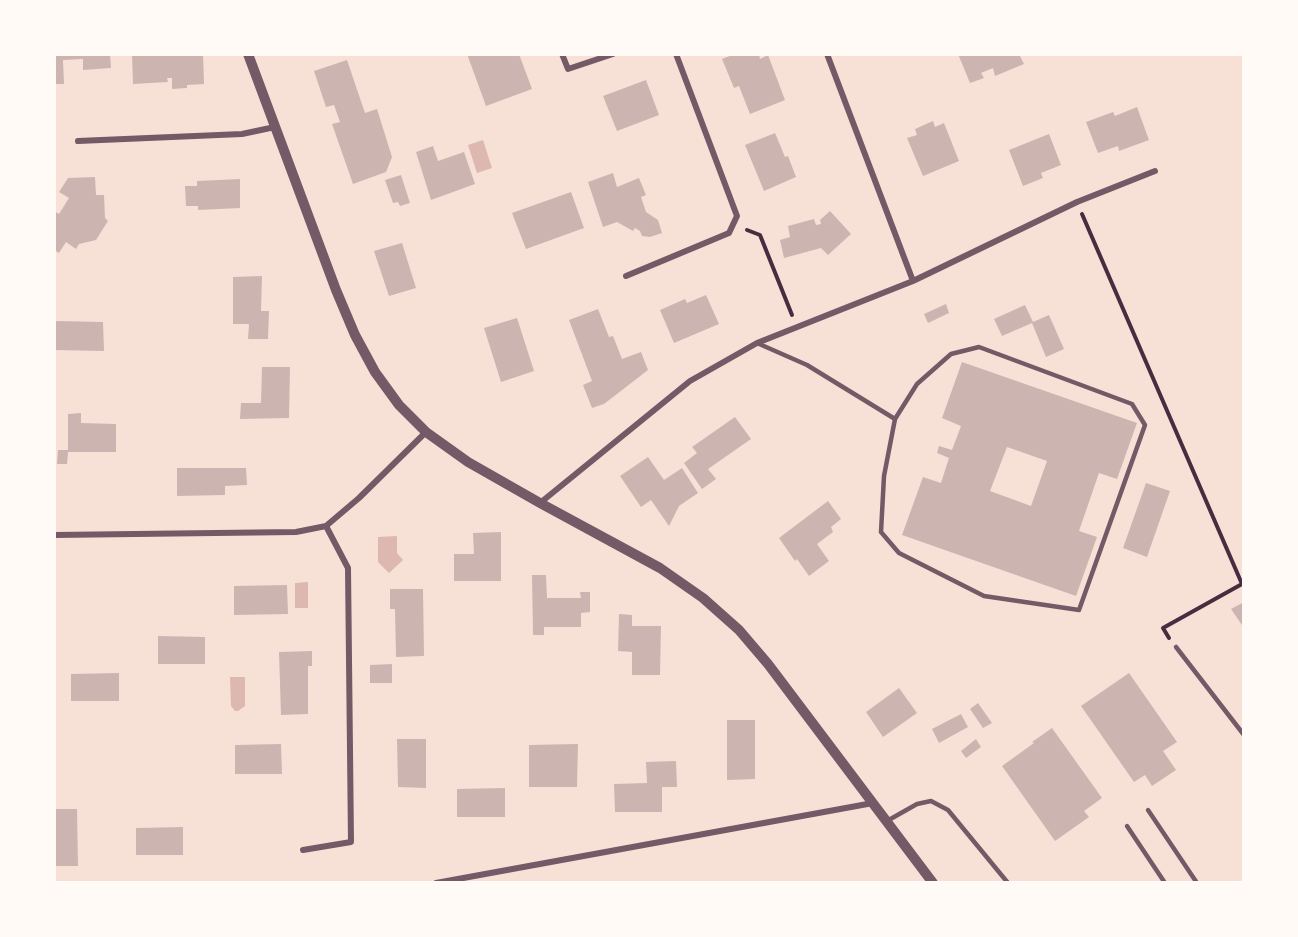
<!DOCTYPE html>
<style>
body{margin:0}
#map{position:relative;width:1298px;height:937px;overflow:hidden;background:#f7e1d7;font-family:Georgia,serif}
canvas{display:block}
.frame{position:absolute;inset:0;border:56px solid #fffaf5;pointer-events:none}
</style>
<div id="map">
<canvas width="1298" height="937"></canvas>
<div class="frame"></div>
</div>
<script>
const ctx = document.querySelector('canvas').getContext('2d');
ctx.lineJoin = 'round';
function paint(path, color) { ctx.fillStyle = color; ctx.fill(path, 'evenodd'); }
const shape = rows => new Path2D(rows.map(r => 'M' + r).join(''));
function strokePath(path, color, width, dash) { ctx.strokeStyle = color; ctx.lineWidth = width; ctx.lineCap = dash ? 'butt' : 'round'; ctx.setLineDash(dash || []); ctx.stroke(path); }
paint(shape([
 [483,140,492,168,477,173,468,145],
 [397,536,397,553,403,560,389,573,378,562,378,537],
 [308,582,308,608,295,608,295,583],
 [230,677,245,677,245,706,238,711,235,711,231,706]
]), '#dcb8b0');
paint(shape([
 [54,54,110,54,111,68,83,70,83,59,63,60,64,84,54,84],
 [132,54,203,54,204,84,187,85,187,88,172,89,172,78,167,78,168,82,133,84],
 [467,54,519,54,532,89,486,106],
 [735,54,759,54,760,59,768,55,785,100,750,114,739,86,734,88,722,59],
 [958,54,1019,54,1024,64,995,76,993,68,981,73,984,78,970,83],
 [347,60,365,113,377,109,392,157,386,172,353,184,332,124,340,122,334,105,326,107,314,71],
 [646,80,659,115,617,131,603,96],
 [1137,107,1149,140,1119,151,1118,146,1098,153,1086,122,1113,112,1115,116],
 [933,121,935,127,944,123,959,161,923,176,907,138,917,135,915,129],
 [775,133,785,157,788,156,796,177,764,191,745,145],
 [1049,134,1061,165,1041,173,1043,178,1023,186,1009,150],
 [433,146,438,161,464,152,475,184,431,200,416,152],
 [613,173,617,187,639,178,646,195,641,197,646,212,658,220,662,233,650,237,642,236,640,231,635,228,633,231,617,222,603,227,588,182],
 [401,175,410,203,400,206,398,202,393,203,385,180],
 [95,177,96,195,104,195,105,218,108,221,96,240,79,244,76,249,66,242,59,253,54,250,54,211,59,214,69,198,59,192,68,178],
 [240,179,240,208,198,210,198,206,186,206,185,186,197,186,197,181],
 [571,192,584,228,526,249,512,213],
 [830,211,851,234,828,255,821,248,784,258,780,240,790,237,788,226,814,219,816,225,821,224,820,220],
 [402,243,416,288,389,296,374,251],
 [262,276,261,311,269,311,268,339,248,339,249,324,233,324,233,277],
 [706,295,719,324,674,343,660,310,685,299,687,303],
 [946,304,949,313,928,323,924,314],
 [1025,305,1033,322,1049,315,1064,349,1046,357,1032,323,1002,336,994,319],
 [598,309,609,337,613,336,622,359,641,352,648,370,604,404,592,408,583,385,592,381,569,320],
 [517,318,534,371,501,382,484,328],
 [54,321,103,322,104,351,54,350],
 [962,362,1137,423,1117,479,1099,473,1079,531,1097,537,1076,596,902,535,923,477,941,483,949,458,937,453,939,446,952,450,961,426,942,418],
 [1007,447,1047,461,1031,506,990,491],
 [262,367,290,367,289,418,240,419,241,403,261,403],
 [81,413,81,423,116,424,116,452,68,452,67,464,57,464,58,450,68,450,68,414],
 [735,417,751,439,708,469,716,479,702,489,684,463,697,453,692,447],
 [648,457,664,480,682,468,698,493,679,506,669,526,651,500,641,507,620,476],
 [177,468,246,468,247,485,225,486,225,495,177,496],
 [1146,483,1170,491,1147,557,1123,548],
 [828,501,841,519,831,527,833,532,817,544,829,561,809,576,797,559,795,561,779,538],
 [501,532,501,581,454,581,454,554,474,554,473,533],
 [532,575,546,575,547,598,581,598,580,592,590,592,590,612,581,613,581,627,544,627,544,635,533,635],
 [287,585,288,614,234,615,234,586],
 [390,589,423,589,424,656,396,657,395,609,390,609],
 [1244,602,1244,628,1231,609],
 [619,614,632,615,632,626,661,626,660,675,632,675,632,652,618,651],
 [158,636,205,637,205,664,158,664],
 [312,651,312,666,308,666,308,714,281,715,279,652],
 [392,664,392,683,370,683,370,665],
 [119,673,119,701,71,701,71,674],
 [1129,673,1177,742,1163,751,1176,770,1152,786,1145,775,1134,782,1081,706],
 [899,688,917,713,883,737,866,712],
 [978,703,992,723,983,728,970,709],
 [961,714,968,727,939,743,932,729],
 [727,720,755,720,755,779,727,780],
 [1052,728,1102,798,1084,811,1089,817,1055,841,1002,766,1034,743,1032,742],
 [397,739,426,739,426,788,398,787],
 [976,739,981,747,966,758,961,751],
 [281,744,282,774,235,774,235,745],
 [578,744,577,787,529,787,529,745],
 [676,761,677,787,662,787,662,812,615,812,614,784,647,783,646,762],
 [505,788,505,817,457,817,457,789],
 [54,809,77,809,78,866,54,866],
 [183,827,183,855,136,855,136,828]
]), '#ccb4b1');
strokePath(shape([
 [1082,214,1242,584,1163,628,1169,638],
 [747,230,760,235,792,315]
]), '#4a2c40', 4);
strokePath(shape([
 [757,343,807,365,895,419,884,476,881,532,899,553,984,596,1079,610,1145,425,1132,404,979,347,951,354,917,384,895,419],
 [1176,647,1244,735],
 [1148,810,1197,883],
 [887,821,917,804,931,801,948,810,1008,883],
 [1127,826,1165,883]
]), '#755966', 4.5);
strokePath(shape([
 [562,54,568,69,613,54],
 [827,54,913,281],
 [78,141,242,134,275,127],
 [626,276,729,233,737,216,676,54],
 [540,503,690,381,757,343,913,281,1077,202,1155,171],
 [54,535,296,532,326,526,359,498,426,432],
 [303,850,351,842,348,568,326,526],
 [436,883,873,803]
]), '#755966', 6);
strokePath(shape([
 [248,54,336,290,355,335,375,372,399,405,426,432,468,462,540,503,660,568,703,598,739,630,768,664,933,883]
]), '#755966', 10);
</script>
